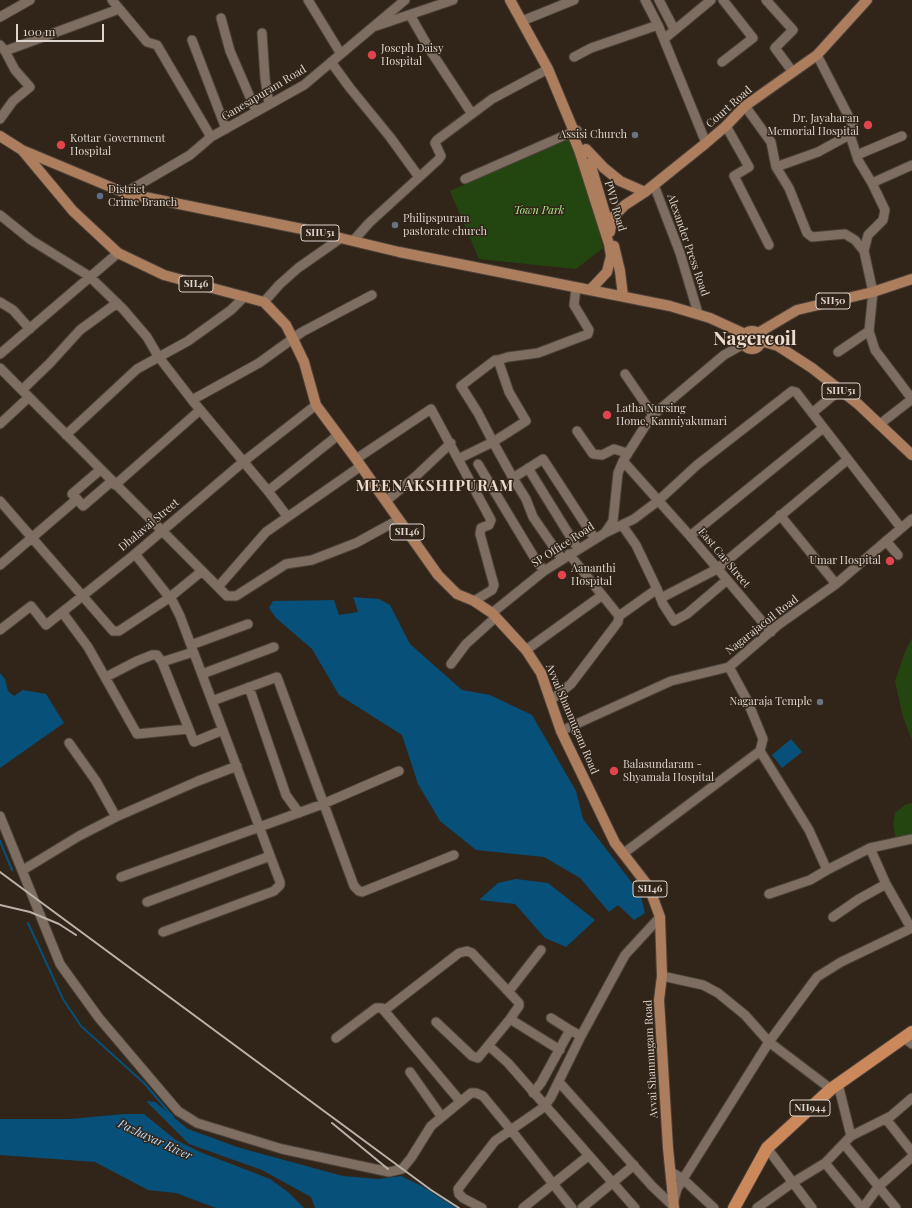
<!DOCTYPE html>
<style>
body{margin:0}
#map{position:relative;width:912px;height:1208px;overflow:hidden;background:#31251a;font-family:"Playfair Display",serif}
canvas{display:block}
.scale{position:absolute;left:16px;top:24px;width:88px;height:18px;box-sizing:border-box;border:2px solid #dcd4cd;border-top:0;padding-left:5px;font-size:12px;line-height:14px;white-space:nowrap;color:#dcd4cd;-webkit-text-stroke:3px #31251a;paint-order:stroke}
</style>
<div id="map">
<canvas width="912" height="1208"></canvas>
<div class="scale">100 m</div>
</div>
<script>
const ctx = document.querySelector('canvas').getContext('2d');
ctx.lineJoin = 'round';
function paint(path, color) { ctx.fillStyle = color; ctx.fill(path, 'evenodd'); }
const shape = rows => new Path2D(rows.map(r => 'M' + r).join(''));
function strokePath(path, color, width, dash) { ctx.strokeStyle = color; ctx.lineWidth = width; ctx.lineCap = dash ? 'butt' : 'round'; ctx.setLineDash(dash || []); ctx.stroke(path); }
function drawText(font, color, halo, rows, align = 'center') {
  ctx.font = font + ' "Playfair Display",serif'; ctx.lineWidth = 3; ctx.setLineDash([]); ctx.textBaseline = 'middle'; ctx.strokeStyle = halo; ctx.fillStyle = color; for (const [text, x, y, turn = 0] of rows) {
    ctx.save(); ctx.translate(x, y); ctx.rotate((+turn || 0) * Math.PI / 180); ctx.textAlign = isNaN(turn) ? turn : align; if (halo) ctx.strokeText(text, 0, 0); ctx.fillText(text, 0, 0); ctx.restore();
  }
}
paint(shape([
 [571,138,584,168,603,248,576,269,479,259,450,191],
 [912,638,912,740,903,717,895,681,905,652],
 [912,803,912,836,896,839,893,824,895,813,905,805]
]), '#234610');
paint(shape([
 [353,597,379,599,390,605,410,644,462,690,490,695,532,715,576,791,583,819,640,893,645,913,634,920,618,905,609,912,580,878,544,857,476,850,440,821,418,784,402,735,339,695,312,649,276,618,269,608,273,601,334,600,339,615,358,612],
 [0,673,5,679,8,691,14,696,23,690,46,694,64,723,0,768],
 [791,739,802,752,782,768,772,755],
 [516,879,548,883,595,920,566,947,545,938,515,904,479,900,498,883],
 [146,1101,155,1102,188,1129,240,1148,343,1176,378,1179,401,1176,422,1186,456,1208,315,1208,311,1197,262,1170,189,1144],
 [124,1114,144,1114,176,1140,200,1152,270,1179,288,1192,304,1208,216,1208,176,1193,148,1190,95,1162,0,1155,0,1119,70,1119]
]), '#06507a');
strokePath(shape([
 [0,841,12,870],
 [28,923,63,999,81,1026,144,1083,173,1117]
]), '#06507a', 2);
const minor = shape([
 [112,0,147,42,157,45,211,137],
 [308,0,341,54],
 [645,0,658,25,706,143],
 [659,0,674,29],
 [766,0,793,30,775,48,792,71],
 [410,15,430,50,472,114],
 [0,17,30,0],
 [221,18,230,51,256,111],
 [522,21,574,0],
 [376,26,453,0],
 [262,33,265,78,269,104],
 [664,39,711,0],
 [192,40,226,129],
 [0,45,5,51,119,9],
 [817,55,853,125,851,138,858,160,872,183,885,210,883,220,868,235,864,251,873,292,869,331,875,350,912,399],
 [574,57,591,48,658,25],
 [331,62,350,88,390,137,419,177],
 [722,62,753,38,723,0],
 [745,106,771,142,776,167,789,188,807,233,812,237,845,234,855,240,864,251],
 [0,119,13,101,30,87,15,70,5,51],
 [726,126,749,167,734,176,769,245],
 [857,155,902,136],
 [776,167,818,152,851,134],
 [465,179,577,130],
 [872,183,912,165],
 [654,185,680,253,698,313],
 [125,193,190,155,211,137,304,85,405,0],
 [0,215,31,240,89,276,123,309,147,337,158,356,192,400,268,491,287,516],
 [353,241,369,223,438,160,441,156,435,143,437,140,492,99,548,69],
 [0,302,13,310,30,329],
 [264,302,279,285,298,268,341,238],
 [838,352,869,331],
 [0,354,118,253],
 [498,360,508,357,538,353,588,334,589,330,574,305,576,288],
 [0,368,227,596,236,596,286,564,312,560,356,543,398,520],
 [625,374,653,415],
 [22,390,50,363,80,330,117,303],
 [192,400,259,363,302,332,372,295],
 [812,413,840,390],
 [0,424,29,397],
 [880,424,912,399],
 [577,431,593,454,602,455,614,449,627,453],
 [66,435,137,369,188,341,231,310,245,296],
 [356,459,431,409,491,520,489,525,481,528,480,534,494,585,492,590,474,601],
 [458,459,493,442,526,421,509,392,498,360,495,360,461,386,478,413,493,442,513,478,526,499,533,517,562,559],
 [623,461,690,536,771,632],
 [478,464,534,557,544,571],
 [528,468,578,549],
 [513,478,543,459,595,539],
 [115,485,200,410],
 [268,491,337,436],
 [77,499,72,494,100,470],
 [0,501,113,631,119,631,169,598,202,571],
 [386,501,415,477,451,443],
 [780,515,836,584],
 [622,525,636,545,657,589],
 [605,533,634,519,658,501,697,465,792,391,796,392,901,528],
 [690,536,823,428],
 [886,541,898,555],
 [135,554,173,602,180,616,280,882,280,885,274,891,163,932],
 [0,565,77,499,83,506,112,481],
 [218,587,266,532,361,466],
 [661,598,717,569,847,460],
 [62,612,88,647,137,734,188,729],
 [492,613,544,571,605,533,613,521,618,473,623,461,647,423,653,415,724,355,744,344],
 [619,616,657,589,663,604,674,621,687,614,727,580],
 [0,630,31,606,46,625,135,554,243,462,316,405],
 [191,645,248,624],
 [526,650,601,596],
 [162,662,193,652],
 [451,664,466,644,496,617],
 [202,674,274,647],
 [106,677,137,661,152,655,157,655,162,662,194,742,223,730],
 [249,687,286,795,299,813],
 [551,700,571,684,618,622,619,616,569,554],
 [212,701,277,677,354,886,359,891,362,892,454,855],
 [561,731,671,681,729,667,778,625,836,584,912,519],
 [69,743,96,781,116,817],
 [760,751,809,830,827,870,870,848,912,839],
 [0,816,60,964,99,1018,178,1111,197,1123,282,1149,389,1172,402,1169,411,1158,431,1126,471,1093,476,1093,483,1096,511,1130,572,1208],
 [870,848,886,884,911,928],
 [624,853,760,751,763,739,747,700,729,667],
 [23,870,79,836,116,817,198,781,237,766],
 [121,877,323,804,399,771],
 [769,894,810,880,827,870],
 [147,902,270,856],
 [833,917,859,899,886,884],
 [662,976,703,985,718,993,745,1015,769,1042,831,1089],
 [509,991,541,950],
 [385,1010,459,953,467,951,472,953,519,1003,519,1006,510,1019,478,1058,472,1056,436,1022],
 [551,1018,570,1030],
 [510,1019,560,1050],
 [336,1038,376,1008,382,1008,460,1101],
 [904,1038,912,1044],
 [489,1046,508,1063,635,1208],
 [410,1072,441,1116],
 [559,1082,652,1186,673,1206],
 [838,1084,851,1136],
 [533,1093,541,1083,570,1030,581,1036],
 [886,1119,912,1152],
 [844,1144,896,1208],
 [767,1148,812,1208],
 [825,1163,862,1208],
 [671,1172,683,1179,714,1208],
 [674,1200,677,1189,683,1179,769,1042,817,977,841,962,912,928],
 [482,1208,463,1198,459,1194,458,1189,495,1141,544,1107,551,1097,581,1036,625,955,660,917],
 [523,1208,588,1156],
 [582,1208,634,1165],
 [757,1208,792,1183,825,1163,851,1136,891,1116,912,1098],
 [863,1208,879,1186,912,1157]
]);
const major = shape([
 [510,0,548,69,573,129,572,133,579,150,609,244,611,256,607,272,590,290],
 [0,136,22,150,125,193,307,230,399,252,670,306,710,318,745,334],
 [586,149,604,168,620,181,645,192],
 [22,150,73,211,118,253,164,275,264,302,286,325,293,339,304,362,316,405,356,459,438,575,457,594,474,601,492,613,526,650,541,673,561,731,615,843,649,887,660,917,662,976,659,1000,668,1148,674,1208],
 [590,163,609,227],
 [610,232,612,218,625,205,645,192,706,143,726,126,745,106,817,55,867,0],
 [614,246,620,271,623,296],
 '743 340a9 9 0 1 1 18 0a9 9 0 1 1-18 0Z',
 [758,333,797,310,873,292,912,279],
 [761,341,778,346,812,368,858,404,912,455]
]);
const highway = shape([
 [734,1208,767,1148,831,1089,912,1032]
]);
strokePath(minor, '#4c4139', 11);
strokePath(major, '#4c4139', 12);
strokePath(highway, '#4c4139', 14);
strokePath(minor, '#7d6e61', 9);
strokePath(major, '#ac7e5d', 10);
strokePath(highway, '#cb895b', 12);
strokePath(shape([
 [0,872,431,1190,459,1208],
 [0,905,30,912,59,924,76,935],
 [332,1123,388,1169]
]), '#bab2aa', 2);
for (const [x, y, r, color] of [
 [372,55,5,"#e0444e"],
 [868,125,5,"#e0444e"],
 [635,135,4,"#6b7280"],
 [61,145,5,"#e0444e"],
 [100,196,4,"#5c6f8a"],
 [395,225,4,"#6b7280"],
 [607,415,5,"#e0444e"],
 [890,561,5,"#e0444e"],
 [562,575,5,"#e0444e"],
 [820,702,4,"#6b7280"],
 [614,771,5,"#e0444e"]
]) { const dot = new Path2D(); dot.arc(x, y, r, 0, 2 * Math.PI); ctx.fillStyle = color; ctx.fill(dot); strokePath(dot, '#31251a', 1.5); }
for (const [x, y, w] of [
 [320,233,38],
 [196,284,34],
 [833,301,34],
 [841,391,38],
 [407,532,34],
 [650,889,34],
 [810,1108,40]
]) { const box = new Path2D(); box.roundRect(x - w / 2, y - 8, w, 16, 3); ctx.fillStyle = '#31251a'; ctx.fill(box); strokePath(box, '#dcd4cd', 1); }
drawText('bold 10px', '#dcd4cd', null, [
 ["SHU51",320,233],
 ["SH46",196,284],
 ["SH50",833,301],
 ["SHU51",841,391],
 ["SH46",407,532],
 ["SH46",650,889],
 ["NH944",810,1108]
]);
drawText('11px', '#dcd4cd', '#31251a', [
 ["Joseph Daisy",381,49],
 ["Hospital",381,62],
 ["Dr. Jayaharan",859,119,"right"],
 ["Memorial Hospital",859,132,"right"],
 ["Assisi Church",627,135,"right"],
 ["Kottar Government",70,139],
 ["Hospital",70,152],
 ["District",108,190],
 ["Crime Branch",108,203],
 ["Philipspuram",403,219],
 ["pastorate church",403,232],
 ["Latha Nursing",616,409],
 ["Home, Kanniyakumari",616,422],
 ["Umar Hospital",881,561,"right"],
 ["Aananthi",571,569],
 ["Hospital",571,582],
 ["Nagaraja Temple",812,702,"right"],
 ["Balasundaram -",623,765],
 ["Shyamala Hospital",623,778]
], 'left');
drawText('11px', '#dcd4cd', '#31251a', [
 ["Ganesapuram Road",264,93,-31],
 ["Court Road",729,107,-41],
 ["PWD Road",615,206,74],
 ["Alexander Press Road",688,245,71],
 ["Dhalavai Street",149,525,-40],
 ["SP Office Road",563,545,-33],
 ["East Car Street",724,558,50],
 ["Nagarajacoil Road",762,625,-38],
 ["Avvai Shanmugam Road",572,719,67],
 ["Avvai Shanmugam Road",651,1059,-93]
]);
drawText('italic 11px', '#a7ed89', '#31251a', [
 ["Town Park",539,211]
]);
drawText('italic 12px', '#b5dcfb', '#31251a', [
 ["Pazhayar River",155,1140,25]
]);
ctx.letterSpacing = '1px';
drawText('bold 15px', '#ecdbcd', '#31251a', [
 ["MEENAKSHIPURAM",435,486]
]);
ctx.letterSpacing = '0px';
drawText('bold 19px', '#ecdbcd', '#31251a', [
 ["Nagercoil",755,339]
]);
</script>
